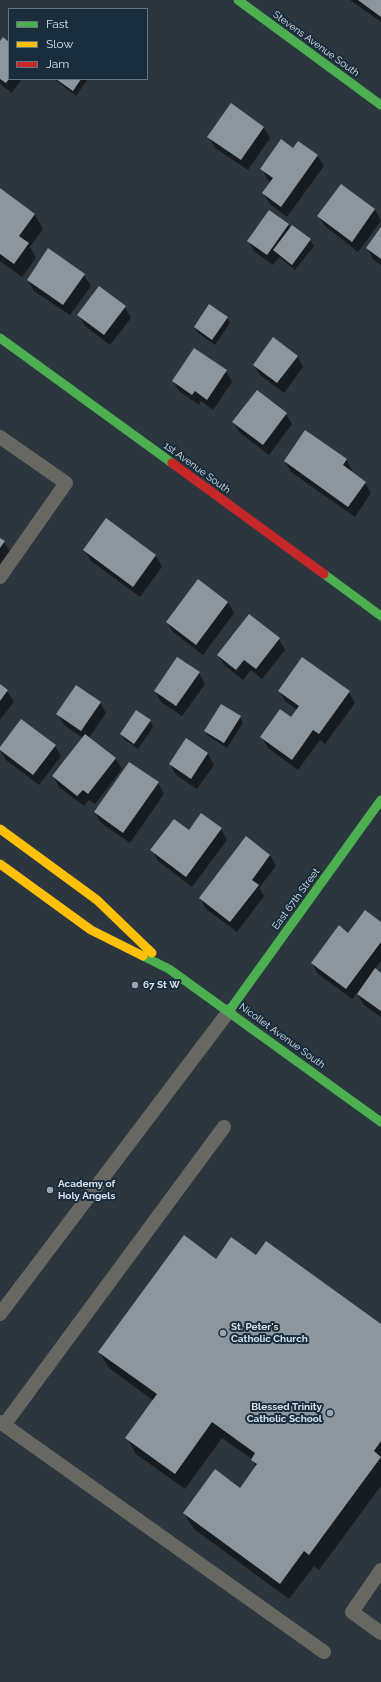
<!DOCTYPE html>
<style>
body{margin:0}
#map{position:relative;width:381px;height:1682px;overflow:hidden;background:#2c363f;font-family:Raleway,sans-serif}
canvas{display:block}
.legend{position:absolute;left:8px;top:8px;width:140px;height:72px;box-sizing:border-box;background:#1a2d3c;border:1px solid #657582;margin:0;padding:5px 7px;list-style:none;font-size:12px;color:#d6e1eb}
.legend li{display:flex;align-items:center;gap:8px;height:20px}
.legend b{width:20px;border:1px solid #657582}
</style>
<div id="map">
<canvas width="381" height="1682"></canvas>
<ul class="legend">
<li><b style="height:5px;background:#4caf50"></b>Fast</li>
<li><b style="height:5px;background:#ffc107"></b>Slow</li>
<li><b style="height:5px;background:#c62828"></b>Jam</li>
</ul>
</div>
<script>
const ctx = document.querySelector('canvas').getContext('2d');
ctx.lineJoin = 'round';
function paint(path, color) { ctx.fillStyle = color; ctx.fill(path, 'evenodd'); }
const shape = rows => new Path2D(rows.map(r => 'M' + r).join(''));
function strokePath(path, color, width, dash) { ctx.strokeStyle = color; ctx.lineWidth = width; ctx.lineCap = dash ? 'butt' : 'round'; ctx.setLineDash(dash || []); ctx.stroke(path); }
function drawText(font, color, halo, rows, align = 'center') {
  ctx.font = font + ' Raleway,sans-serif'; ctx.lineWidth = 4; ctx.setLineDash([]); ctx.textBaseline = 'middle'; ctx.strokeStyle = halo; ctx.fillStyle = color; for (const [text, x, y, turn = 0] of rows) {
    ctx.save(); ctx.translate(x, y); ctx.rotate((+turn || 0) * Math.PI / 180); ctx.textAlign = isNaN(turn) ? turn : align; if (halo) ctx.strokeText(text, 0, 0); ctx.fillText(text, 0, 0); ctx.restore();
  }
}
paint(shape([
 [350,0,381,0,381,22],
 [0,43,9,43,9,79,22,79,12,93,0,84],
 [54,79,88,79,76,96],
 [231,105,264,128,270,138,248,170,215,148,209,137],
 [293,149,317,155,324,166,287,217,270,204,263,193,271,182,268,180,262,169],
 [341,185,375,210,381,221,358,252,325,226,318,216],
 [0,190,35,215,43,229,30,247,36,258,22,277,0,261],
 [288,224,291,229,293,226,310,240,314,246,295,270,279,257,273,265,255,252,248,241],
 [381,228,381,265,373,259,367,248],
 [49,250,84,275,91,286,70,315,34,291,28,280],
 [125,307,131,318,110,345,85,326,79,315],
 [227,318,230,323,215,345,198,333,195,327],
 [297,356,303,367,284,393,260,375,254,365],
 [226,371,232,382,213,410,201,401,199,405,179,391,173,381],
 [286,414,292,424,269,455,240,433,233,422],
 [346,459,352,470,351,472,365,483,371,493,355,517,291,472,285,461],
 [107,519,156,556,162,567,140,597,91,561,84,550],
 [0,539,4,542,14,558,0,577],
 [228,602,234,613,203,655,173,632,167,622],
 [279,639,285,650,262,679,251,670,243,680,225,666,218,655],
 [199,673,205,684,182,716,161,702,155,691],
 [0,685,7,691,14,702,0,720],
 [279,691,349,692,355,703,325,744,320,740,298,770,268,748,262,737,291,719,297,710,285,701],
 [100,702,106,713,89,738,115,758,122,769,95,804,89,800,84,806,59,787,53,776,83,738,64,725,58,714],
 [240,717,243,723,227,748,208,736,205,731],
 [150,721,153,727,138,749,124,739,121,734],
 [187,740,208,754,214,765,197,789,176,775,170,764],
 [55,746,61,756,39,785,6,760,0,750,0,749],
 [158,783,164,794,130,843,101,823,95,813],
 [221,829,227,840,192,887,158,861,152,850,189,831],
 [270,855,276,866,259,888,264,896,237,932,206,909,200,898],
 [381,923,381,961,374,970,381,974,381,1017,364,1005,357,993,352,999,318,974,312,963,349,934],
 [256,1257,381,1326,381,1486,319,1570,314,1566,289,1599,194,1529,184,1513,241,1489,256,1467,252,1459,222,1438,185,1489,136,1454,127,1438,154,1401,109,1368,99,1352,216,1260]
]), '#0007');
paint(shape([
 [358,0,381,0,381,17],
 [3,37,9,42,9,79,6,83,0,79,0,41],
 [56,79,81,79,73,91],
 [231,103,264,127,241,160,207,137],
 [281,139,293,148,298,141,318,155,281,207,262,193,273,178,260,169],
 [341,184,375,209,352,242,317,216],
 [0,188,35,214,19,236,29,243,14,264,0,254],
 [269,210,289,224,267,255,247,241],
 [292,225,311,239,292,265,273,250],
 [381,227,381,259,366,248],
 [48,248,85,274,63,305,27,280],
 [99,286,126,306,104,335,77,315],
 [209,304,228,317,212,340,194,327],
 [273,337,298,356,277,383,253,365],
 [194,348,227,370,207,400,195,391,192,395,172,381],
 [257,390,287,413,263,445,232,422],
 [305,430,347,459,343,465,366,482,348,507,284,461],
 [106,518,156,555,133,587,83,550],
 [0,538,5,541,0,548],
 [198,579,228,602,196,645,166,622],
 [249,614,280,638,256,669,244,660,236,670,217,655],
 [177,657,200,672,176,706,154,691],
 [302,657,350,691,319,734,313,730,292,760,260,737,280,709,291,717,299,706,278,691],
 [0,684,8,690,0,701],
 [76,685,101,702,81,731,56,714],
 [221,704,241,716,224,743,204,731],
 [136,710,151,720,134,744,120,734],
 [21,719,56,745,33,775,0,750,0,747],
 [85,734,116,758,88,794,83,790,77,796,52,776],
 [186,738,208,753,191,779,169,764],
 [129,762,159,782,123,833,94,812],
 [201,813,222,828,186,877,150,850,174,819,189,830],
 [246,836,270,855,252,880,259,885,230,922,199,898],
 [365,910,381,922,381,942,346,989,311,963,339,925,348,933],
 [375,968,381,973,381,1011,357,994],
 [184,1235,216,1259,231,1237,256,1255,266,1241,381,1324,381,1441,374,1451,381,1457,309,1555,304,1551,280,1584,183,1513,215,1469,240,1488,257,1464,251,1460,255,1453,212,1422,175,1474,125,1438,157,1394,98,1352]
]), '#8c969e');
strokePath(shape([
 [0,437,66,483,0,577],
 [0,1314,229,1011],
 [0,1422,324,1652],
 [4,1425,224,1127],
 [381,1570,352,1612,381,1633]
]), '#676862', 14);
strokePath(shape([
 [238,0,381,105],
 [0,338,172,463],
 [324,574,381,616],
 [143,956,169,969,381,1122],
 [229,1011,381,800]
]), '#4caf50', 9);
strokePath(shape([
 [0,829,97,900,152,953],
 [0,864,91,930,143,956]
]), '#ffc107', 9);
strokePath(shape([
 [172,463,324,574]
]), '#c62828', 9);
for (const [x, y, r, color] of [
 [135,985,4,"#9aa5af"],
 [50,1190,4,"#9aa5af"],
 [223,1333,4,"#9aa5af"],
 [330,1413,4,"#9aa5af"]
]) { const dot = new Path2D(); dot.arc(x, y, r, 0, 2 * Math.PI); ctx.fillStyle = color; ctx.fill(dot); strokePath(dot, '#1a2d3c', 1.5); }
drawText('10px', '#d6e1eb', '#1a2d3c', [
 ["Stevens Avenue South",316,44,36],
 ["1st Avenue South",197,468,36],
 ["East 67th Street",296,899,-54],
 ["Nicollet Avenue South",282,1036,36]
]);
drawText('bold 10px', '#d6e1eb', '#1a2d3c', [
 ["67 St W",143,985],
 ["Academy of",58,1184],
 ["Holy Angels",58,1196],
 ["St. Peter's",231,1327],
 ["Catholic Church",231,1339],
 ["Blessed Trinity",322,1407,"right"],
 ["Catholic School",322,1419,"right"]
], 'left');
</script>
